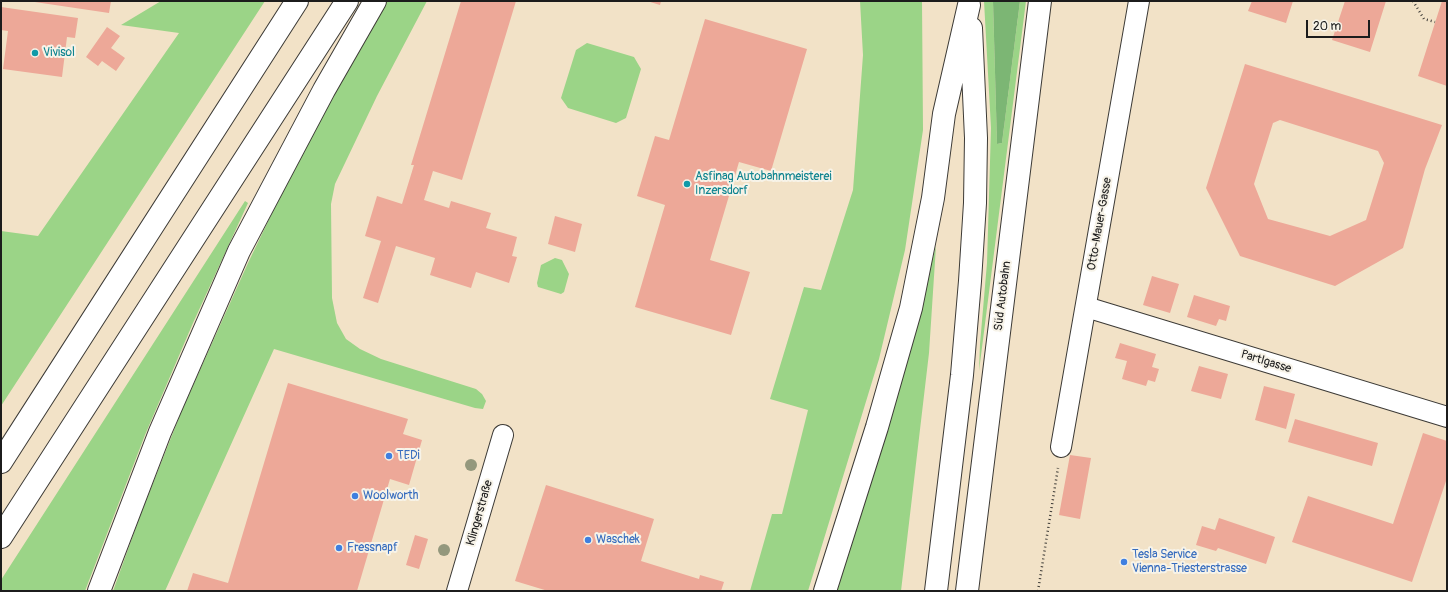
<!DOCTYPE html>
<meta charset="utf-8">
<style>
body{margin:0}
#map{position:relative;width:1448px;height:592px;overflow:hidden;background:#f2e2c7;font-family:Pangolin,sans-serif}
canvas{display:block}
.frame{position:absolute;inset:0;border:2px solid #1c1c1c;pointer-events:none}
.scale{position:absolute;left:1306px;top:20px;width:64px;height:18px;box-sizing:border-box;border:2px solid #1c1c1c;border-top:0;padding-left:5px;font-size:12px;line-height:14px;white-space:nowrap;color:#1c1c1c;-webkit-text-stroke:3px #f7f3e8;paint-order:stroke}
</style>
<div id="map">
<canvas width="1448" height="592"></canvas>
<div class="frame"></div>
<div class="scale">20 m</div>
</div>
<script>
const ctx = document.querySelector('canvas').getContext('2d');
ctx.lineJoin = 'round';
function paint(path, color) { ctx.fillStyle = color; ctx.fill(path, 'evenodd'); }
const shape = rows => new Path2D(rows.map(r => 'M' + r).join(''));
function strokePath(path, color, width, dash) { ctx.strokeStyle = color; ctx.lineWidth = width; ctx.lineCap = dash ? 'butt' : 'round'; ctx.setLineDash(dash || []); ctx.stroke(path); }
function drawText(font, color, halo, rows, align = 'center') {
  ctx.font = font + ' Pangolin,sans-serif'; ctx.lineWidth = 4; ctx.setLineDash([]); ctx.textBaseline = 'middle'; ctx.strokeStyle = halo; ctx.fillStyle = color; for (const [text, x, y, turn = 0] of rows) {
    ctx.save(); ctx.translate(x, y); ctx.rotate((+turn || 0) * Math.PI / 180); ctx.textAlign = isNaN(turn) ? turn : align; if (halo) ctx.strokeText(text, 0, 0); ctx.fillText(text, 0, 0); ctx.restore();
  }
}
paint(shape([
 [161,1,265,1,1,406,1,231,38,236,179,33,121,25],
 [385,1,427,1,377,96,335,184,331,204,332,298,337,323,346,339,360,349,381,359,476,389,482,394,486,401,483,409,475,408,274,349,165,591,113,591,140,516,182,410,248,263,288,180],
 [860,1,922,1,923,130,905,250,879,359,808,591,750,591,772,514,782,514,808,410,770,399,804,287,821,290,853,190,863,55],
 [984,1,993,1,997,144,1002,143,1020,1,1026,1,979,371,980,344,987,263,991,128],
 [587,43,634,57,641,69,626,118,616,123,568,108,561,98,576,50],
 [245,201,248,203,193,323,145,435,85,591,1,591,1,580],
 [936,246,929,353,901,591,835,591,898,391],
 [555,258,562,260,569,274,564,292,561,294,538,287,537,283,541,265]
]), '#9bd487');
paint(shape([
 [993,1,1020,1,1002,143,997,144]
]), '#7cb674');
paint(shape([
 [28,1,111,1,109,13],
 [461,1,516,1,462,180,433,171,424,200,449,208,451,201,491,213,486,228,517,237,512,256,517,257,509,283,476,272,471,288,430,275,435,258,396,246,378,303,363,298,381,241,365,236,377,196,402,204,414,165,411,165],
 [647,1,661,1,660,5],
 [1252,1,1293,1,1286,23,1248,11],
 [1345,1,1386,1,1370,52,1332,40],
 [1442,1,1447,1,1447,86,1418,76],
 [1,7,78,18,75,38,67,37,62,77,3,69,8,31,1,30],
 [705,19,807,49,771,171,739,162,710,260,750,272,731,335,635,307,665,205,637,196,655,136,669,140],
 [107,27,120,36,111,48,125,58,116,71,102,61,98,66,86,57],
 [1245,64,1442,125,1425,169,1403,248,1335,286,1240,256,1206,188],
 [1280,120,1378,151,1384,163,1366,220,1330,236,1268,219,1254,184,1273,123],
 [555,216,582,224,575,252,548,244],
 [1152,276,1179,284,1170,313,1143,305],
 [1194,295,1230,306,1226,321,1219,319,1216,326,1187,317],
 [1120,343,1156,354,1152,367,1159,369,1155,382,1148,380,1146,386,1122,379,1127,361,1115,358],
 [1199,366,1228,374,1221,399,1191,391],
 [288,383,408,419,403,434,422,440,409,485,390,479,357,591,187,591,193,573,228,583],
 [1264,386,1295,394,1286,429,1255,420],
 [1295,419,1378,443,1372,466,1288,442],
 [1423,433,1447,441,1447,478,1412,582,1292,542,1308,496,1393,524],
 [1070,455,1091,458,1080,519,1059,515],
 [546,485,654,519,641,561,699,579,700,575,724,582,721,591,548,591,515,581],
 [1219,518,1275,537,1266,564,1218,548,1216,551,1196,545,1202,526,1215,530],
 [415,535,428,539,419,569,406,565]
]), '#eda898');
const street = shape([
 [1086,307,1447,417],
 [1061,447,1139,1],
 [457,591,503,435]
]);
const highway = shape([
 [1,462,297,1],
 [1,537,347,1],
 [99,591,160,432,239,251,324,90,375,1],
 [825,591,877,427,911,308,933,198,944,114,969,5],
 [936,591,962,375,970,281,975,203,976,138,971,28],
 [967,591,1040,1]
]);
strokePath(street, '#3c3a36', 22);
strokePath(highway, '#3c3a36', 24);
strokePath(shape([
 [1413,1,1424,19,1435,22],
 [1038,591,1058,468]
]), '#3c3a36', 2.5, [1, 3]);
strokePath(street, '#fff', 20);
strokePath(highway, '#fff', 22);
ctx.fillStyle = '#94987d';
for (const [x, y] of [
 [471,465],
 [444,550]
]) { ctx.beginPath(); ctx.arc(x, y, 6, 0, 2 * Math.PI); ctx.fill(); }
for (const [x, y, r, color] of [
 [35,53,4,"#0f9aa8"],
 [687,184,4,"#0f9aa8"],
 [389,456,4,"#3f7fe0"],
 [355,496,4,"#3f7fe0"],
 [588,540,4,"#3f7fe0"],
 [339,548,4,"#3f7fe0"],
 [1124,562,4,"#3f7fe0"]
]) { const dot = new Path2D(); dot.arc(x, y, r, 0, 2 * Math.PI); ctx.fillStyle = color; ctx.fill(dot); strokePath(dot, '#f7f3e8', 1.5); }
drawText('12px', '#0d838f', '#f7f3e8', [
 ["Vivisol",43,53],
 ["Asfinag Autobahnmeisterei",695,177],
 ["Inzersdorf",695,191]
], 'left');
drawText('12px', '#1c1c1c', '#f7f3e8', [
 ["Otto-Mauer-Gasse",1100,224,-80],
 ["Süd Autobahn",1003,296,-83],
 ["Partlgasse",1266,362,17],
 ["Klingerstraße",480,513,-74]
]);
drawText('12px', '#366cbe', '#f7f3e8', [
 ["TEDi",397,456],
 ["Woolworth",363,496],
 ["Waschek",596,540],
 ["Fressnapf",347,548],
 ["Tesla Service",1132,555],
 ["Vienna-Triesterstrasse",1132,569]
], 'left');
</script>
